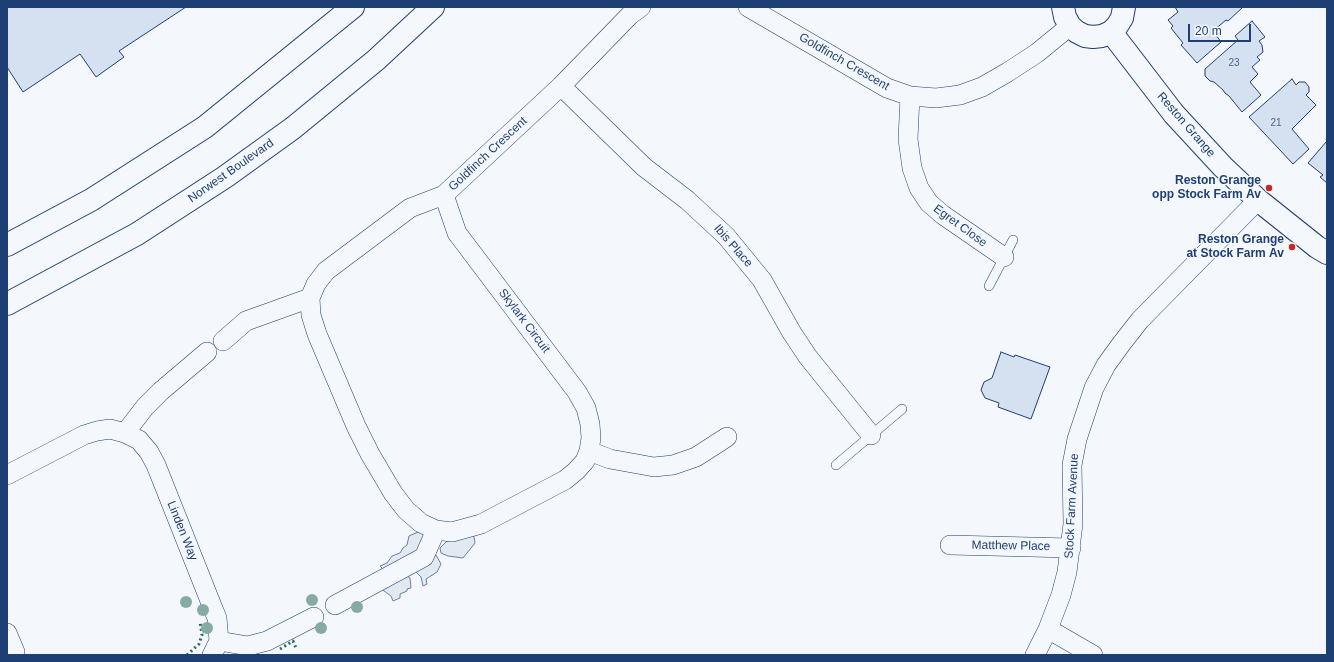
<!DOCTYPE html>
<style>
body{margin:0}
#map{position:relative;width:1334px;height:662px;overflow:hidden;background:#f4f7fb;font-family:Arial,sans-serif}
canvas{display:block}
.frame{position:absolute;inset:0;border:8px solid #1d3f73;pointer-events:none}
.scale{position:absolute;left:1188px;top:24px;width:63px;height:18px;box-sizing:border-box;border:2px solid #1d3f73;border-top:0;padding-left:5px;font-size:12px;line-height:14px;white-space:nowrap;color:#1d3f73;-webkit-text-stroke:3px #f4f7fb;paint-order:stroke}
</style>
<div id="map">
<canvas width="1334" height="662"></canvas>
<div class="frame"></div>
<div class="scale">20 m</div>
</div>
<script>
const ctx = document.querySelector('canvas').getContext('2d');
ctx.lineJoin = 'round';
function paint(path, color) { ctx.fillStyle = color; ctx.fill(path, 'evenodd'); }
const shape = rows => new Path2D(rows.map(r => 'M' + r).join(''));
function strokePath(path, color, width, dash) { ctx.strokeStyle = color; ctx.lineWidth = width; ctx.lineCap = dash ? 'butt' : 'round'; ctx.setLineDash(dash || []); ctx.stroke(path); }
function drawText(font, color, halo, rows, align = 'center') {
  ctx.font = font + ' Arial,sans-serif'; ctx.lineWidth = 3; ctx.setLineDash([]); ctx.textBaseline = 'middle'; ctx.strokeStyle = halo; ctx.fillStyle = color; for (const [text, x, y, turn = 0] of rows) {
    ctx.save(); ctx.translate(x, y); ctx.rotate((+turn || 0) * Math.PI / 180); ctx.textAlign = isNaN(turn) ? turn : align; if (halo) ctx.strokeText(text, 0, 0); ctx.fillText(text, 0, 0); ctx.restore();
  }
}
const green = shape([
 [425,529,427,553,436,555,441,564,437,572,426,579,427,584,423,586,421,577,413,569,407,576,410,578,411,588,407,589,407,591,400,594,400,598,393,601,391,596,380,588,385,571,380,566,387,563,392,556,400,553,403,548,407,545,409,536,425,529],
 [472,531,474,537,475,543,463,558,448,556,441,553,440,548,447,541,472,531]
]);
paint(green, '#e3e9f0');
strokePath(green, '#687fa3', 1);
const building = shape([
 [7,7,186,7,119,51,124,57,96,77,80,54,23,92,7,67,7,7],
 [1175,7,1243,7,1228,21,1226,20,1213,31,1221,42,1197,63,1181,45,1183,43,1171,28,1173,26,1168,20,1178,12,1175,7],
 [1252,21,1265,37,1259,41,1262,45,1263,52,1257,57,1260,60,1252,67,1258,74,1250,82,1261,95,1242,112,1229,96,1225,93,1223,90,1214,82,1210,81,1205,76,1205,69,1238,40,1235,36,1252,21],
 [1292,79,1296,85,1299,82,1305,82,1309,87,1309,92,1306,95,1316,105,1292,129,1309,149,1293,164,1249,117,1292,79],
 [1327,141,1327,183,1320,177,1323,175,1308,163,1327,141],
 [1001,352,1014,357,1015,355,1050,367,1031,419,998,407,999,403,985,398,981,390,984,382,992,378,1001,352]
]);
paint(building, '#d5e0f0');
strokePath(building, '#1d3f73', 1);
const lane = shape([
 [989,286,1013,240],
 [836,465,902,409]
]);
const street = shape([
 [748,7,887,88,910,96,936,98,960,95,982,87,1008,72,1037,53,1070,26],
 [561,86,644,167,687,200,726,236,762,280,792,333,808,357,871,435],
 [910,96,908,139,912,168,919,188,929,203,943,215,1004,257],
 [310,298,311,315,317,334,356,426,370,454,393,493,406,510,421,523,436,530],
 [223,341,246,321,310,298,316,284,326,271,410,208,444,195,561,86,630,15,641,7],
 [125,433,145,407,161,391,207,352],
 [589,451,610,459,654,467,673,465,696,457,727,437],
 [7,475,84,435,97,431,110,429,125,433,139,440,149,452,156,465,212,606,217,618,219,641,212,655],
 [950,545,1071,548],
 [335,605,424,557,436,530,452,532,481,524,565,480,576,471,585,461,589,451,591,438,590,424,586,408,577,392,457,233,444,195],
 [1048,629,1093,655],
 [7,633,15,652],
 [219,641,248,646,267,641,314,617],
 [1035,655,1048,629,1061,595,1067,572,1073,524,1072,465,1077,439,1094,388,1106,365,1122,343,1140,320,1258,200]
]);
const secondary = shape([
 [1063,7,1065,17,1070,26,1077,32,1085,36,1093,37,1102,36,1111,32,1117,26,1122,18,1124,7],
 [1111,32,1174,114,1223,167,1258,200,1317,247,1327,253]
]);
const primary = shape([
 [7,245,91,200,205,127,353,7],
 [7,304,137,234,225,177,293,128,376,60,433,7]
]);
strokePath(lane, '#1d3f73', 10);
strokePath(street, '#1d3f73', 20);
strokePath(secondary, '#1d3f73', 24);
strokePath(primary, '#1d3f73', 24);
strokePath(lane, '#f4f7fb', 9);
strokePath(street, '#f4f7fb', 19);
strokePath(secondary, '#f4f7fb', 22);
strokePath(primary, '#f4f7fb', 22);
strokePath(shape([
 [280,649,293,641,296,648],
 [187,655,199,644,202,635,200,622]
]), '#2c6c60', 3, [2, 3]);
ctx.fillStyle = '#86aba6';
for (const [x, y] of [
 [312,600],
 [186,602],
 [357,607],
 [203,610],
 [207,628],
 [321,628]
]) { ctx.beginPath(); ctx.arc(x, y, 6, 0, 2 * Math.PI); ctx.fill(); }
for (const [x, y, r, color] of [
 [1269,188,4,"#c62828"],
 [1292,247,4,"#c62828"]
]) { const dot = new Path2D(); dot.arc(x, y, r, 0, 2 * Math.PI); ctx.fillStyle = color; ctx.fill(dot); strokePath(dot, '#f4f7fb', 1.5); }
drawText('10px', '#4b6792', null, [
 ["23",1234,63],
 ["21",1276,123]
]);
drawText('12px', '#1d3f73', '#f4f7fb', [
 ["Goldfinch Crescent",844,62,30],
 ["Reston Grange",1186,125,49],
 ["Goldfinch Crescent",488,154,-43],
 ["Norwest Boulevard",231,171,-35],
 ["Egret Close",960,226,36],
 ["Ibis Place",733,246,49],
 ["Skylark Circuit",524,321,53],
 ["Stock Farm Avenue",1072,506,-87],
 ["Linden Way",182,531,68],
 ["Matthew Place",1011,546,1]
]);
drawText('bold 12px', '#1d3f73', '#f4f7fb', [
 ["Reston Grange",1261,181],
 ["opp Stock Farm Av",1261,195],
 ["Reston Grange",1284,240],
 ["at Stock Farm Av",1284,254]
], 'right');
</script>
